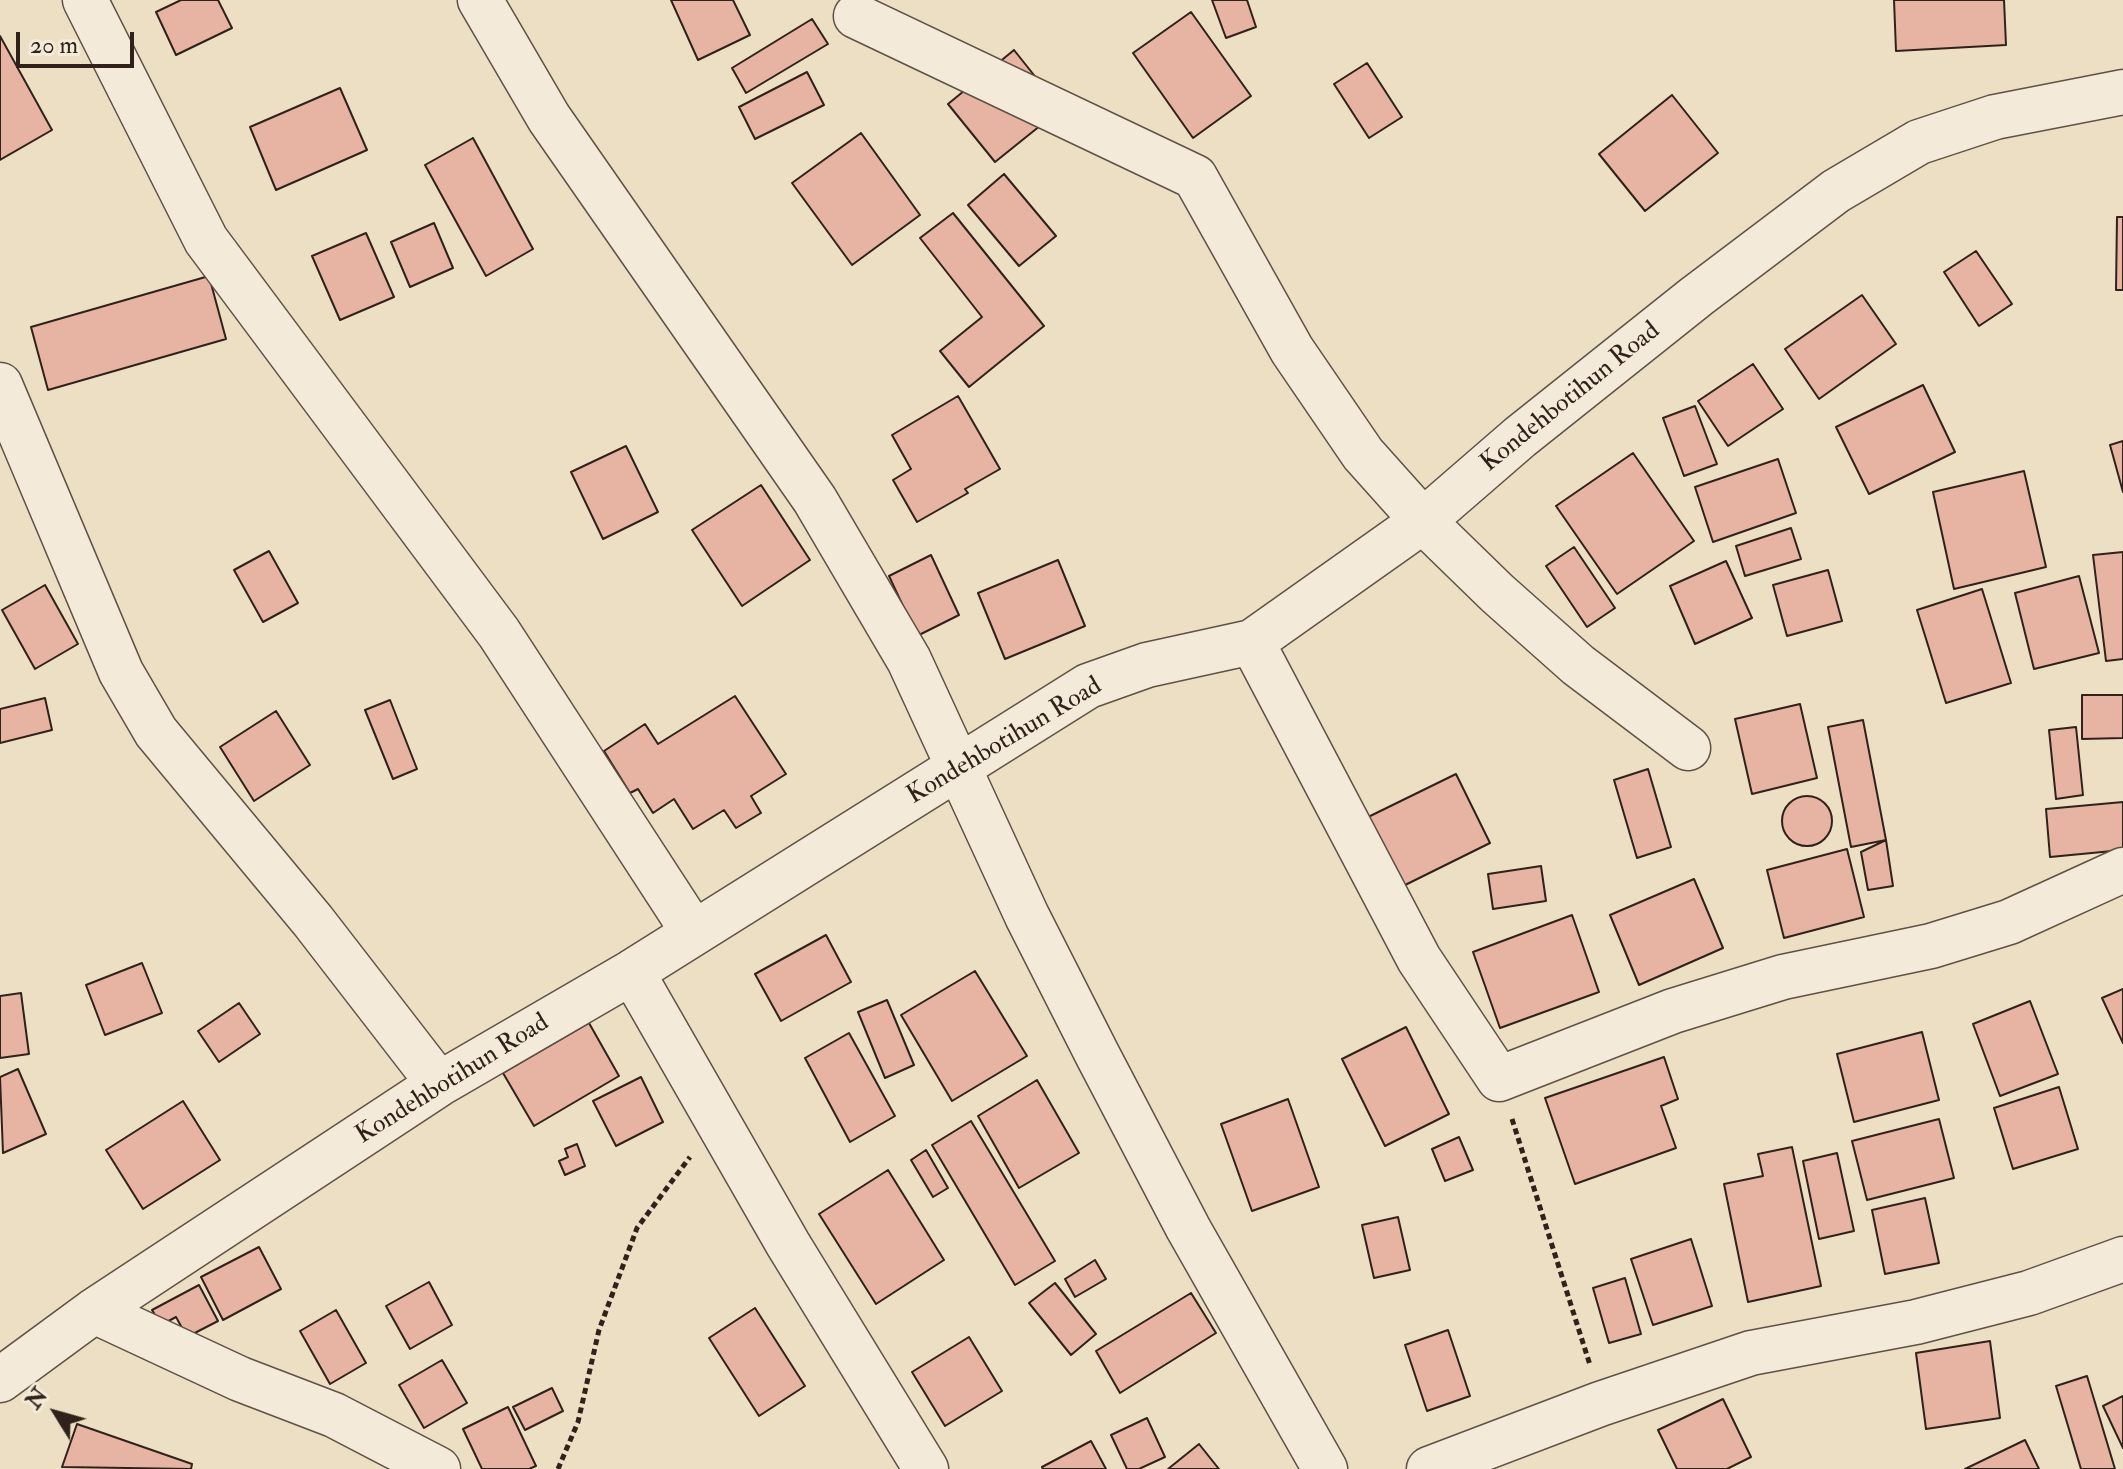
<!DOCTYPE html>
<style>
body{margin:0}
#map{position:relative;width:2123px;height:1469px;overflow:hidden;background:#ecdfc4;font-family:"IM FELL Double Pica",serif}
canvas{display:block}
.north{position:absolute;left:16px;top:1373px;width:80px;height:80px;-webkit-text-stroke:6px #f3ead9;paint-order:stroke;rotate:307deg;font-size:22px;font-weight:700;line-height:32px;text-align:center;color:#30221a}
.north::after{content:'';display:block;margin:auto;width:28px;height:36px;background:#30221a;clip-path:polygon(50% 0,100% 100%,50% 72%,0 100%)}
.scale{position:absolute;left:16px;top:32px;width:118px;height:36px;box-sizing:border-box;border:4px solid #30221a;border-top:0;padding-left:10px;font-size:24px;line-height:28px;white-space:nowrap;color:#30221a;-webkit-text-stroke:6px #f3ead9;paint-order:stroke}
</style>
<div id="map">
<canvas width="2123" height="1469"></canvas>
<div class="north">N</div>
<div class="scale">20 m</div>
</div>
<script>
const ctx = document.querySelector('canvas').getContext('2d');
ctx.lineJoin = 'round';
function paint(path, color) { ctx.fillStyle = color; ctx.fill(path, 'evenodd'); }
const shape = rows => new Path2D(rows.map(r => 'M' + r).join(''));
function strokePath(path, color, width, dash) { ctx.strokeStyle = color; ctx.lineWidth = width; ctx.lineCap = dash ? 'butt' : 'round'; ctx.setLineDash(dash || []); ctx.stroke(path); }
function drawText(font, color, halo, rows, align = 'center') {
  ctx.font = font + ' "IM FELL Double Pica",serif'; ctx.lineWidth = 6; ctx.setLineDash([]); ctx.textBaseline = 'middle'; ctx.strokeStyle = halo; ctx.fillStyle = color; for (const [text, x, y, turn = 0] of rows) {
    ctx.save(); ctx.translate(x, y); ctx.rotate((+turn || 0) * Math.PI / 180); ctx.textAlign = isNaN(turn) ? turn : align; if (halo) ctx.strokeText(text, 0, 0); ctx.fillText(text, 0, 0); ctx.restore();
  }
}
const building = shape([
 [181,0,218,0,232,28,176,55,156,12,181,0],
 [671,0,733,0,750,35,698,60,671,0],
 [1212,0,1247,0,1256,27,1226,38,1212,0],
 [1894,0,2004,0,2006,45,1896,51,1894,0],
 [1191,12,1251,96,1193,138,1133,53,1191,12],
 [812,19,828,44,746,93,732,68,812,19],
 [0,36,52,130,0,160,0,36],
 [1014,50,1061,109,995,162,948,104,1014,50],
 [1367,63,1402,117,1369,138,1334,84,1367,63],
 [807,72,824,105,755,139,739,107,807,72],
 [340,88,367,150,276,190,250,127,340,88],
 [1672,95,1718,153,1645,211,1599,154,1672,95],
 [861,133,920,215,852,265,792,183,861,133],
 [473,138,533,249,486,276,425,165,473,138],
 [1004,174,1056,236,1019,266,968,205,1004,174],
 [953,213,1044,326,969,387,940,351,982,317,920,238,953,213],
 [2117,217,2123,217,2123,290,2116,290,2117,217],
 [434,223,453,268,410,287,391,242,434,223],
 [366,233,394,297,340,320,312,256,366,233],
 [1976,251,2012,304,1979,326,1944,272,1976,251],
 [209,276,226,339,48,390,31,327,209,276],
 [1862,295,1896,344,1819,399,1785,349,1862,295],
 [1753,364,1783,409,1728,446,1698,401,1753,364],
 [1923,385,1955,452,1869,494,1836,427,1923,385],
 [958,396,1000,469,965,489,968,493,917,522,893,480,911,469,892,435,958,396],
 [1695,406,1717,464,1684,476,1663,418,1695,406],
 [2123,441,2123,492,2110,445,2123,441],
 [626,446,658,512,603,539,571,472,626,446],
 [1633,453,1694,541,1617,594,1556,506,1633,453],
 [1778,459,1796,513,1713,542,1695,487,1778,459],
 [2024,471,2046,567,1954,589,1933,492,2024,471],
 [761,485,810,560,742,606,692,530,761,485],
 [1791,528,1801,559,1745,576,1736,546,1791,528],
 [1574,547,1615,608,1587,627,1546,566,1574,547],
 [269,551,298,603,263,622,234,570,269,551],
 [2123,552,2123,659,2106,661,2093,555,2123,552],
 [931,555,959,615,917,636,889,576,931,555],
 [1058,560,1085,626,1005,659,978,593,1058,560],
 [1726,561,1752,618,1695,644,1670,586,1726,561],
 [1828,570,1842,621,1787,636,1773,585,1828,570],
 [2079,576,2099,653,2034,669,2015,593,2079,576],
 [45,585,78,644,35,669,2,610,45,585],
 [1982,589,2011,683,1946,703,1917,610,1982,589],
 [2082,695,2123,695,2123,738,2082,739,2082,695],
 [735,696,786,774,751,796,761,813,736,828,724,810,693,829,674,799,653,813,638,789,630,793,604,751,645,724,658,744,735,696],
 [45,698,52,730,0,743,0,709,45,698],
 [390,700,417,769,393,779,365,710,390,700],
 [1800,704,1817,778,1752,794,1735,719,1800,704],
 [276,711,310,765,254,801,220,747,276,711],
 [1863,720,1886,840,1851,847,1828,727,1863,720],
 [2076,727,2083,795,2056,799,2049,730,2076,727],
 [1648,769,1671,847,1637,858,1614,780,1648,769],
 [1456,774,1490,843,1395,890,1362,820,1456,774],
 '1782 821a25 25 0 1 1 50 0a25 25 0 1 1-50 0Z',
 [2123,802,2123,850,2050,857,2046,809,2123,802],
 [1886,840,1893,886,1868,890,1861,852,1886,840],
 [1847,849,1864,917,1784,938,1767,870,1847,849],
 [1541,866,1546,901,1493,909,1488,874,1541,866],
 [1694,879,1723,948,1639,985,1610,915,1694,879],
 [1572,915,1599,992,1500,1028,1473,952,1572,915],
 [826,935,851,982,781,1021,755,974,826,935],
 [142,963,162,1013,105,1035,86,985,142,963],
 [975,971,1027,1056,952,1101,901,1015,975,971],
 [2123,989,2123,1043,2102,998,2123,989],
 [21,993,29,1054,0,1058,0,996,21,993],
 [887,1000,914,1065,885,1078,858,1012,887,1000],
 [2030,1001,2058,1074,2000,1096,1973,1024,2030,1001],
 [239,1003,260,1034,219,1062,198,1031,239,1003],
 [589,1023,619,1076,534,1126,503,1073,589,1023],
 [1406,1027,1449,1114,1385,1146,1342,1059,1406,1027],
 [1922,1032,1939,1100,1854,1122,1837,1054,1922,1032],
 [849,1033,895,1116,850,1142,805,1058,849,1033],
 [1664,1057,1678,1099,1661,1106,1676,1148,1575,1184,1545,1098,1664,1057],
 [18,1069,46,1134,3,1153,0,1077,18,1069],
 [641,1077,663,1122,616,1146,593,1101,641,1077],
 [1037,1080,1079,1153,1019,1188,978,1116,1037,1080],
 [2059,1087,2078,1149,2013,1169,1994,1108,2059,1087],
 [1288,1099,1319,1187,1252,1211,1221,1124,1288,1099],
 [183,1101,220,1160,143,1209,106,1150,183,1101],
 [1939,1119,1954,1178,1867,1200,1852,1141,1939,1119],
 [971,1121,1055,1261,1015,1285,932,1145,971,1121],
 [1459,1137,1473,1170,1445,1181,1432,1149,1459,1137],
 [577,1144,585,1166,565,1175,559,1161,568,1157,565,1149,577,1144],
 [1792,1147,1821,1286,1748,1302,1724,1184,1763,1176,1758,1154,1792,1147],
 [926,1150,948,1188,933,1197,911,1160,926,1150],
 [1837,1153,1854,1231,1819,1239,1803,1161,1837,1153],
 [888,1170,944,1260,876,1304,819,1214,888,1170],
 [1925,1198,1939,1263,1885,1274,1872,1210,1925,1198],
 [1398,1217,1410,1270,1374,1278,1362,1225,1398,1217],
 [1691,1239,1712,1306,1653,1325,1631,1259,1691,1239],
 [259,1247,281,1289,223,1320,201,1277,259,1247],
 [1095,1260,1106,1279,1075,1297,1065,1279,1095,1260],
 [1625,1278,1641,1334,1609,1343,1593,1288,1625,1278],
 [429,1282,452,1325,410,1349,386,1306,429,1282],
 [1055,1283,1096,1334,1071,1355,1029,1303,1055,1283],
 [199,1285,218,1321,187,1337,176,1317,161,1325,152,1310,199,1285],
 [1191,1293,1216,1333,1120,1393,1096,1351,1191,1293],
 [755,1308,805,1386,759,1416,709,1338,755,1308],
 [336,1310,366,1363,330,1384,300,1331,336,1310],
 [1448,1330,1470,1396,1427,1411,1405,1345,1448,1330],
 [969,1337,1002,1391,945,1426,912,1372,969,1337],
 [1990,1341,2000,1418,1926,1429,1916,1353,1990,1341],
 [442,1360,467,1403,424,1428,399,1385,442,1360],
 [2087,1376,2115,1469,2081,1469,2056,1386,2087,1376],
 [552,1388,563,1411,525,1430,513,1407,552,1388],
 [2123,1396,2123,1448,2103,1406,2123,1396],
 [1723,1399,1751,1457,1727,1469,1677,1469,1658,1430,1723,1399],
 [508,1407,536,1466,529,1469,482,1469,463,1429,508,1407],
 [1147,1418,1165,1457,1139,1469,1127,1469,1111,1435,1147,1418],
 [77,1424,192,1464,191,1469,62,1467,77,1424],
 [2025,1440,2039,1469,1965,1469,2025,1440],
 [1091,1441,1106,1469,1043,1469,1042,1467,1091,1441],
 [1199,1444,1219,1469,1168,1469,1199,1444]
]);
paint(building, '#e7b3a3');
strokePath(building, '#30221a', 2);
const minor = shape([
 [85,0,206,240,499,633,694,933],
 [480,0,549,118,815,500,909,660,1027,916,1097,1054,1188,1228,1325,1469],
 [856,16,1195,177,1292,350,1363,454,1423,521,1497,593,1578,665,1688,748],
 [0,385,121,672,156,732,313,921,439,1084],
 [1252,642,1419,959,1499,1079,1673,1011,1783,977,1931,946,2009,922,2123,870],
 [632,972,788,1244,926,1469],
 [94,1311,240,1379,334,1415,438,1469],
 [0,1380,94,1311,439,1084,632,972,1088,686,1147,665,1252,642,1423,521,1520,437,1697,296,1836,191,1919,142,1995,117,2123,92],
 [1429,1469,1600,1404,1751,1353,1916,1322,2029,1293,2123,1259]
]);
strokePath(minor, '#5f5144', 47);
strokePath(shape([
 [1512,1119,1590,1365],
 [558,1469,578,1422,599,1330,637,1228,690,1157]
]), '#30221a', 5, [6, 4]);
strokePath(minor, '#f3ead9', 44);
drawText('26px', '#30221a', '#f3ead9', [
 ["Kondehbotihun Road",1571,398,-39],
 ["Kondehbotihun Road",1005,742,-31],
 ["Kondehbotihun Road",453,1080,-32]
]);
</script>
